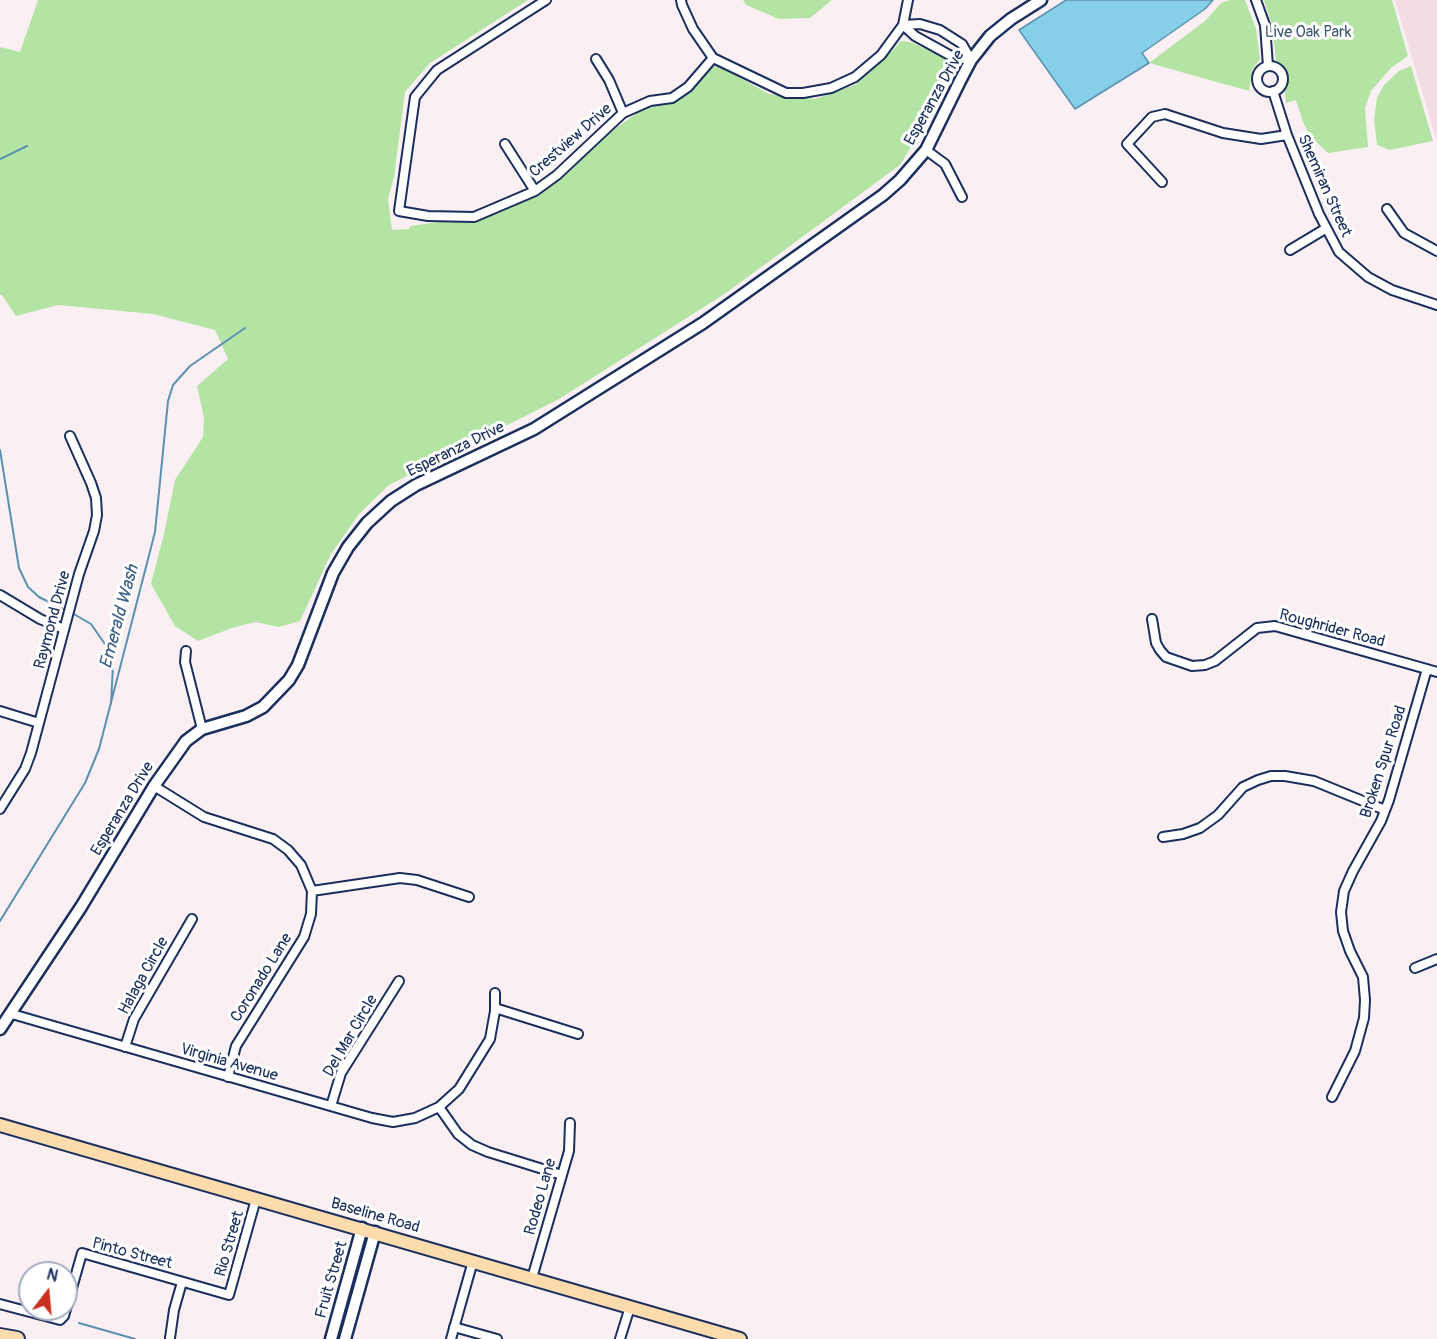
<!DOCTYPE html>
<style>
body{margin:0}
#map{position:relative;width:1437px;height:1339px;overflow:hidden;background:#faeff3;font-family:Pangolin,sans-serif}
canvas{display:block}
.north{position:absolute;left:18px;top:1261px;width:60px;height:60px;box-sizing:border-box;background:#fff;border:2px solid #a4acbf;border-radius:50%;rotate:16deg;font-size:16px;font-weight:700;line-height:24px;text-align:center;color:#1b2f5e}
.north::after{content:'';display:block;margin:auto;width:21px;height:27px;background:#c8321e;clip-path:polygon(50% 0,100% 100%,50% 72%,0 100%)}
</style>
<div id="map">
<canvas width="1437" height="1339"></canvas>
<div class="north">N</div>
</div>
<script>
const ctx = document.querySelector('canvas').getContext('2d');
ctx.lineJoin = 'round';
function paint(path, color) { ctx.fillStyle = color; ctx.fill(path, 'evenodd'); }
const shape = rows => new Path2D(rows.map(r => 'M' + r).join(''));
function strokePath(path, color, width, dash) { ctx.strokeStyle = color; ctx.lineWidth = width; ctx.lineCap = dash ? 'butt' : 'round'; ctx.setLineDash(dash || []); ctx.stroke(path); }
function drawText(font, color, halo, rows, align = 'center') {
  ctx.font = font + ' Pangolin,sans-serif'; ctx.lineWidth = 6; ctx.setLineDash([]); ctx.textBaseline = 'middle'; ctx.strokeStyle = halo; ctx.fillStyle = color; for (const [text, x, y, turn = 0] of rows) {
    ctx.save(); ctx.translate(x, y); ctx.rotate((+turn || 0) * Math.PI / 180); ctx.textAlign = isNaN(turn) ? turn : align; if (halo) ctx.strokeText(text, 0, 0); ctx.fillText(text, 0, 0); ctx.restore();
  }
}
paint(shape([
 [1395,0,1437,0,1437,142]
]), '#f4dce4');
paint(shape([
 [38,0,528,0,430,63,405,92,394,177,388,199,392,230,409,229,410,226,497,214,543,188,592,145,640,111,671,100,710,66,721,67,769,94,815,99,855,85,891,52,901,41,911,42,943,57,951,68,932,113,900,165,726,293,559,399,389,485,359,514,331,554,300,621,279,627,255,622,232,628,198,641,175,626,151,584,164,534,175,480,203,437,204,418,197,386,228,359,215,330,153,314,58,305,16,316,2,295,0,295,0,47,20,52],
 [743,0,832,0,810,18,779,19,746,5],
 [1230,0,1245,0,1256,29,1260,59,1252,70,1249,91,1149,63,1205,21,1221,3],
 [1264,0,1392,0,1408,56,1391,68,1371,91,1365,108,1368,147,1328,153,1311,137,1303,122,1296,100,1286,103,1285,93,1289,79,1286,72,1276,60,1272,25],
 [1411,66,1433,141,1390,150,1377,145,1374,120,1377,98,1384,85,1399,71]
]), '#b4e4a4');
const water = shape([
 [1066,0,1213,0,1205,9,1142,53,1149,63,1075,109,1019,30,1066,0]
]);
paint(water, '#86d0e7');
strokePath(water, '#5b90b0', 1.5);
strokePath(shape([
 [0,159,27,146],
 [0,450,19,568,28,587,39,597,67,611],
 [72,613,91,624,107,647],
 [111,704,113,665],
 [0,921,85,783,99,749,155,532,168,401,173,385,190,366,245,328],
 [79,1323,135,1339]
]), '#5b90b0', 2);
const minor = shape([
 [546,0,437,70,415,97,399,211,428,216,474,217,535,191,557,175,623,113,650,101,672,98,688,87,713,58],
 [681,0,682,5,693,29,713,58,786,93,803,93,831,88,855,77,881,55,903,25,908,0],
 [1256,0,1265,25,1268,66],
 [903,25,920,24,940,30,962,44,971,60],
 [903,25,915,36,953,57,971,60],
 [596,59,609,80,623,113],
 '1257 79a13 13 0 1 1 26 0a13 13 0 1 1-26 0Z',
 [1273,91,1287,135,1319,214,1339,252,1368,277,1392,290,1437,305],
 [505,144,535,191],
 [926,150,945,164,962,197],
 [1162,182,1127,144,1152,117,1165,114,1223,133,1261,139,1287,135],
 [1387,209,1404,233,1437,251],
 [1290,250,1325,229],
 [0,595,40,619,64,629],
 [1152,619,1156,643,1160,650,1166,657,1192,666,1205,665,1215,661,1257,628,1275,626,1437,672],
 [186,651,185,662,202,729],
 [0,711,39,723],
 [154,786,204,817,273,839,288,850,301,865,312,891,311,914,304,937,236,1046,228,1077],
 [0,809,25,769,31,753,79,574,94,531,97,515,96,498,91,483,70,436],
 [1163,837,1183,834,1200,828,1218,815,1243,787,1258,780,1271,776,1285,776,1314,781,1385,810],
 [312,891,400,878,417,880,469,897],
 [1415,968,1437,959],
 [495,1008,578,1034],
 [12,1014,372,1118,393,1122,415,1118,439,1107,459,1089,490,1039,495,1011,495,993],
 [125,1047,134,1019,192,919],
 [1332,1097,1355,1051,1364,1018,1365,1000,1363,977,1350,951,1343,931,1341,912,1344,891,1353,871,1381,821,1389,800,1427,669],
 [331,1106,341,1073,399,981],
 [439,1107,458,1134,472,1145,488,1152,562,1175],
 [532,1278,569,1151,570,1123],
 [0,1304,60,1320,64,1316,66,1309],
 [66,1309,82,1253,229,1295,256,1199],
 [454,1327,497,1339],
 [170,1338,174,1310,182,1282],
 [451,1339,473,1261],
 [620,1339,630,1307]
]);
const secondary = shape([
 [0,1029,81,907,154,786,186,741,202,729,246,716,263,707,289,680,298,665,333,573,348,547,367,523,391,501,416,485,534,429,703,323,883,195,900,180,926,150,960,81,971,60,990,36,1011,19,1041,0],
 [331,1339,362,1228],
 [345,1339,375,1232]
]);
const primary = shape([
 [0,1125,740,1339]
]);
const motorway = shape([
 [0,1336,17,1339]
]);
strokePath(minor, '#1b2f5e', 12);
strokePath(secondary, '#1b2f5e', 15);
strokePath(primary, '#1b2f5e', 16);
strokePath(motorway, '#1b2f5e', 18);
strokePath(minor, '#fff', 8);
strokePath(secondary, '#fff', 10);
strokePath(primary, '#fcdcac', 12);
strokePath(motorway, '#fcdcac', 14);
drawText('16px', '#415c70', '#fff', [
 ["Live Oak Park",1308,33]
]);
drawText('16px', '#1b2f5e', '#fff', [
 ["Esperanza Drive",935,98,-61],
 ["Crestview Drive",571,141,-41],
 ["Shemiran Street",1324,186,66],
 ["Esperanza Drive",456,450,-26],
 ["Raymond Drive",53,620,-75],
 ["Roughrider Road",1332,629,15],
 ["Broken Spur Road",1384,762,-72],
 ["Esperanza Drive",123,809,-59],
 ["Halaga Circle",144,976,-61],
 ["Coronado Lane",262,978,-58],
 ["Del Mar Circle",351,1036,-60],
 ["Virginia Avenue",229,1063,16],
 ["Rodeo Lane",541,1197,-74],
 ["Baseline Road",375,1216,16],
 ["Rio Street",230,1244,-74],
 ["Pinto Street",132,1254,15],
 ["Fruit Street",332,1280,-74]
]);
drawText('italic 18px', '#3b5f87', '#fff', [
 ["Emerald Wash",120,617,-75]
]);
</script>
